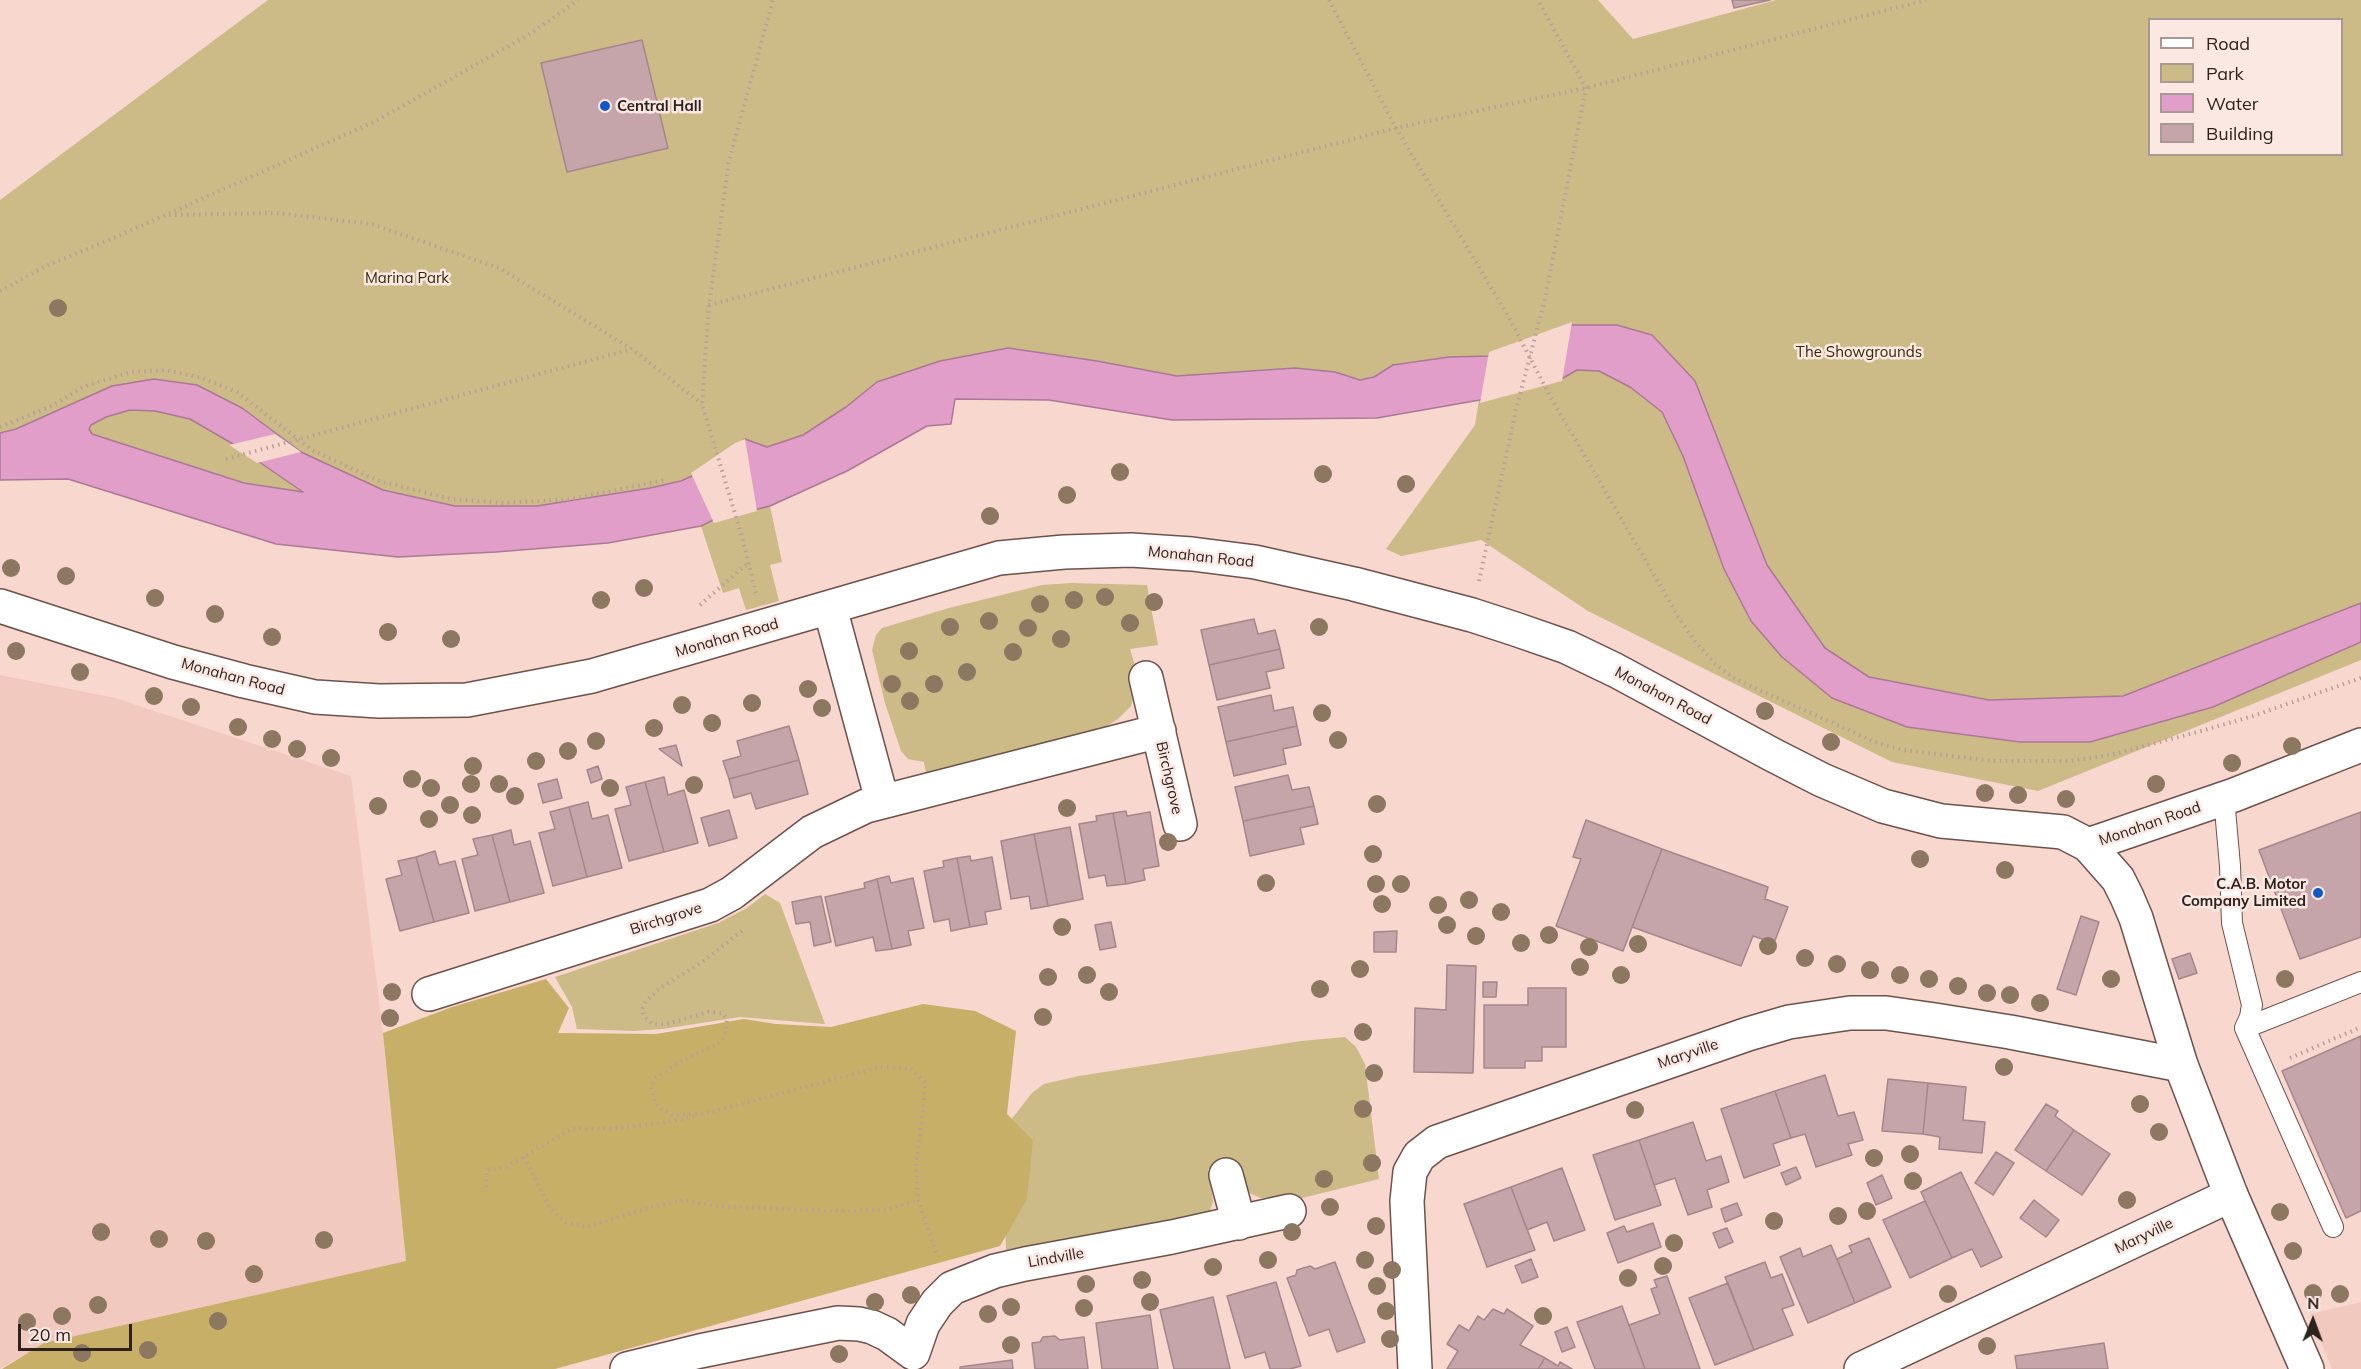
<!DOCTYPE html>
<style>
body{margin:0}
#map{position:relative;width:2361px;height:1369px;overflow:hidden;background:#f8d7ce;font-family:Mulish,sans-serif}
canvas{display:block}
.legend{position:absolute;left:2148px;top:18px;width:195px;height:138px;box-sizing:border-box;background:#fbe8e2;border:2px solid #a99994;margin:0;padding:8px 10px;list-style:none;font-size:18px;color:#2e221f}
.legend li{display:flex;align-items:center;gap:12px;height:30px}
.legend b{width:30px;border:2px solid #a99994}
.north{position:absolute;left:2283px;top:1291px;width:60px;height:60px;-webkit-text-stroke:4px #fbe8e2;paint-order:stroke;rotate:1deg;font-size:16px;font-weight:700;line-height:24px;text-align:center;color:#2e221f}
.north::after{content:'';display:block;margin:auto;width:21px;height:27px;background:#2e221f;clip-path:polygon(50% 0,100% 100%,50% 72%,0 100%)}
.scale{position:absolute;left:18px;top:1324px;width:114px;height:27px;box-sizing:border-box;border:3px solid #2e221f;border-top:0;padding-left:8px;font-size:18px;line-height:21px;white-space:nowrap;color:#2e221f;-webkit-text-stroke:4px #fbe8e2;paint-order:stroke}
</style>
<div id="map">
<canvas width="2361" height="1369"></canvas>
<ul class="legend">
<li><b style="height:8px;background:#fff"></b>Road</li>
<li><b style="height:16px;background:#ccba87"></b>Park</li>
<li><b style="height:16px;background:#e19ec8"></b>Water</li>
<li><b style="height:16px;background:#c5a5a9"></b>Building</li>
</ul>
<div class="north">N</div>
<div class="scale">20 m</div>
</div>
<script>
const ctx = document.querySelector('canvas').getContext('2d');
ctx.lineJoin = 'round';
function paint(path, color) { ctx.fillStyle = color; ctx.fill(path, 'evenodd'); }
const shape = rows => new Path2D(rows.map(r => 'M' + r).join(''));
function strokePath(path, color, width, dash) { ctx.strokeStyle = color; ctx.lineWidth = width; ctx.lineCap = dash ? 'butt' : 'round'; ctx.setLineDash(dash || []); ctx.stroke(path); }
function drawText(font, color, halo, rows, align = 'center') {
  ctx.font = font + ' Mulish,sans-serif'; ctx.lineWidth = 5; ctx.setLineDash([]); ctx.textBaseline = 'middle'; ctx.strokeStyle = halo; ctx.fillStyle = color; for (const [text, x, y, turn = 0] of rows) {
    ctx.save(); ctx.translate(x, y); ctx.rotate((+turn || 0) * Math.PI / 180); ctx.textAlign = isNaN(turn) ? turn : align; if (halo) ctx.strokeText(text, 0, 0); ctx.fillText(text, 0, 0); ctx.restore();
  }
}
paint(shape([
 [0,675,115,698,351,776,383,1033,406,1261,44,1343,0,1369],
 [2361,1302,2361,1369,2332,1369,2310,1314]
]), '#f1c9be');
paint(shape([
 [268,0,1598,0,1633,39,1776,0,2361,0,2361,660,2038,791,1892,762,1588,611,1481,540,1401,556,1386,549,1475,425,1479,400,1377,418,1172,420,1049,400,955,399,951,424,927,426,847,471,770,506,782,562,770,565,779,601,746,610,739,588,723,593,701,526,608,543,398,557,276,544,68,479,0,480,0,200],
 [2150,20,2342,20,2342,154,2150,154],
 [1071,583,1147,585,1158,645,1130,649,1136,669,1135,692,1131,706,1118,719,1102,729,926,773,924,762,908,759,901,751,885,703,872,650,876,635,882,628,949,608,1042,585],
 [765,894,780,903,825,1024,740,1017,663,1029,634,1031,577,1029,572,1007,555,977,718,923,747,908],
 [1345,1037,1356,1047,1365,1064,1379,1179,1290,1201,1273,1197,1261,1198,1247,1192,1238,1161,1208,1169,1213,1201,1210,1211,1204,1216,1006,1250,1004,1182,1007,1125,1032,1093,1044,1084,1079,1076,1301,1041]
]), '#ccba87');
paint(shape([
 [546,979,569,1008,558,1033,656,1034,744,1019,776,1024,831,1027,923,1004,975,1011,1016,1031,1007,1114,1033,1140,1027,1199,1000,1246,555,1369,2,1369,44,1343,406,1261,383,1033,452,1007]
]), '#c7af67');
const water = shape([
 [1572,325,1617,325,1652,335,1695,381,1767,565,1825,648,1869,677,1989,700,2123,696,2361,603,2361,642,2213,707,2090,742,2020,742,1907,727,1832,698,1782,657,1751,621,1724,569,1683,456,1662,412,1630,387,1599,371,1577,370,1563,378,1480,400,1377,418,1172,420,1049,400,955,399,951,424,927,426,847,471,770,506,713,520,701,526,608,543,496,552,398,557,276,544,68,479,0,480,0,433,16,429,112,386,154,379,197,385,242,408,301,452,383,490,455,506,537,506,650,488,681,481,692,476,745,439,767,447,803,435,846,407,877,382,940,361,1008,348,1097,361,1177,376,1295,368,1335,372,1360,380,1374,377,1393,365,1449,357,1489,356,1572,325],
 [130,410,155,411,190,419,233,444,303,492,244,483,92,434,89,429,91,425,106,417,130,410]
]);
paint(water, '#e19ec8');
strokePath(water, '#ab7995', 1.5);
paint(shape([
 [1572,322,1562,381,1480,403,1489,352],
 [275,434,301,452,257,463,229,445],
 [745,439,757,511,714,523,691,473,735,443]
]), '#f8d7ce');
const building = shape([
 [1732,0,1770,0,1734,8,1732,0],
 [642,40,668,148,567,172,541,63,642,40],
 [1254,619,1258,634,1275,630,1280,649,1209,665,1201,630,1254,619],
 [1280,649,1284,668,1266,672,1270,688,1217,700,1209,665,1280,649],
 [1271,695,1274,711,1293,707,1297,726,1226,742,1218,707,1271,695],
 [789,726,799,760,729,779,723,761,741,756,737,741,789,726],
 [1297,726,1301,745,1283,749,1286,764,1234,776,1226,742,1297,726],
 [676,745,682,766,659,749,676,745],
 [799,760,808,794,756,809,751,793,734,798,729,779,799,760],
 [598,766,602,779,591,783,587,770,598,766],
 [1288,775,1292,790,1309,787,1314,806,1243,821,1235,787,1288,775],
 [664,777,668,795,684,790,698,843,664,852,645,782,664,777],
 [557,779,562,798,543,803,538,784,557,779],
 [645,782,664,852,629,861,615,809,631,805,626,787,645,782],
 [588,802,592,819,608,815,622,868,587,877,569,807,588,802],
 [1314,806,1318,824,1300,828,1304,844,1250,856,1243,821,1314,806],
 [569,807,587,877,553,886,539,833,555,829,550,812,569,807],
 [729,810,737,838,709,846,701,818,729,810],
 [1126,811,1127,816,1150,812,1159,866,1143,869,1145,880,1126,884,1113,813,1126,811],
 [2361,812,2361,937,2300,959,2259,850,2361,812],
 [1113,813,1126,884,1107,886,1105,875,1089,878,1079,824,1097,821,1096,816,1113,813],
 [1586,820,1662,849,1623,951,1556,926,1581,859,1573,857,1586,820],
 [1070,827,1083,899,1048,906,1034,834,1070,827],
 [511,830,514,845,530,841,544,893,510,902,492,835,511,830],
 [1034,834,1048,906,1031,909,1029,896,1011,899,1001,841,1034,834],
 [492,835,510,902,475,911,462,859,478,855,473,839,492,835],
 [1662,849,1768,887,1765,899,1788,907,1774,943,1753,936,1741,966,1632,927,1662,849],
 [435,851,439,865,455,861,469,913,434,922,416,857,435,851],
 [970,856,971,861,992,857,1001,909,985,912,987,924,970,927,957,858,970,856],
 [416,857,434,922,400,931,386,879,402,875,398,861,416,857],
 [957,858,970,927,951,931,949,919,934,922,924,871,944,867,943,861,957,858],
 [889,876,891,883,913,878,924,928,908,931,911,945,892,949,877,879,889,876],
 [877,879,892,949,876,951,873,937,836,946,825,897,865,888,864,883,877,879],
 [821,896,831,942,814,946,810,922,796,924,792,902,821,896],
 [2081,916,2099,922,2076,995,2057,989,2081,916],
 [1111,922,1116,947,1100,950,1095,925,1111,922],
 [1397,931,1396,952,1374,952,1374,932,1397,931],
 [2190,953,2197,973,2179,979,2172,959,2190,953],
 [1447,965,1476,966,1473,1073,1414,1072,1415,1008,1446,1010,1447,965],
 [1483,982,1497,982,1496,997,1483,997,1483,982],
 [1528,988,1566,988,1566,1047,1542,1047,1542,1061,1525,1061,1525,1068,1484,1068,1484,1005,1528,1005,1528,988],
 [2361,1036,2361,1211,2346,1218,2282,1071,2361,1036],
 [1825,1075,1838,1116,1854,1112,1863,1140,1848,1144,1852,1155,1816,1167,1805,1134,1791,1138,1775,1091,1825,1075],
 [1888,1079,1928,1083,1923,1134,1882,1131,1888,1079],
 [1928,1083,1966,1087,1963,1120,1985,1122,1982,1153,1939,1149,1940,1137,1923,1134,1928,1083],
 [1775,1091,1791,1138,1773,1144,1780,1165,1744,1178,1721,1109,1775,1091],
 [2046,1104,2058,1111,2055,1116,2074,1130,2046,1171,2015,1150,2046,1104],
 [1693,1122,1706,1161,1721,1156,1729,1182,1707,1190,1712,1207,1688,1215,1675,1178,1654,1185,1639,1140,1693,1122],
 [2074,1130,2110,1154,2082,1195,2046,1171,2074,1130],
 [1639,1140,1661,1205,1615,1220,1593,1155,1639,1140],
 [1996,1152,2014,1163,1993,1195,1975,1183,1996,1152],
 [1796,1167,1801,1178,1786,1185,1781,1173,1796,1167],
 [1562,1168,1585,1230,1554,1241,1547,1222,1527,1230,1511,1187,1562,1168],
 [1961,1172,2002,1257,1981,1267,1972,1249,1952,1258,1921,1192,1961,1172],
 [1882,1175,1892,1198,1876,1205,1867,1183,1882,1175],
 [1511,1187,1535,1250,1487,1267,1464,1204,1511,1187],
 [2034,1200,2059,1220,2046,1237,2020,1218,2034,1200],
 [1925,1201,1952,1258,1910,1278,1883,1220,1925,1201],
 [1737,1203,1742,1215,1725,1222,1721,1209,1737,1203],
 [1653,1223,1661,1247,1618,1263,1607,1233,1624,1226,1627,1232,1653,1223],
 [1727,1228,1733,1242,1719,1248,1713,1233,1727,1228],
 [1869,1238,1891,1287,1855,1303,1837,1259,1852,1252,1849,1246,1869,1238],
 [1831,1245,1855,1303,1808,1323,1780,1257,1800,1248,1803,1257,1831,1245],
 [1531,1259,1538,1277,1522,1283,1515,1266,1531,1259],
 [1335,1262,1365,1342,1337,1352,1329,1329,1309,1336,1287,1278,1296,1275,1297,1270,1310,1266,1315,1269,1335,1262],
 [1765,1262,1771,1278,1782,1274,1794,1305,1782,1309,1793,1335,1754,1350,1725,1277,1765,1262],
 [1667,1276,1700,1369,1645,1369,1629,1325,1660,1314,1651,1289,1657,1287,1654,1280,1667,1276],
 [1276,1282,1301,1366,1290,1369,1270,1369,1265,1352,1245,1358,1227,1296,1276,1282],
 [1728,1283,1754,1350,1715,1365,1689,1298,1728,1283],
 [1213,1297,1230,1369,1174,1369,1160,1310,1213,1297],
 [1622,1306,1645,1369,1595,1369,1577,1322,1622,1306],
 [1493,1309,1504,1314,1507,1309,1533,1326,1520,1345,1545,1358,1538,1369,1447,1369,1458,1351,1447,1344,1459,1325,1469,1331,1478,1316,1484,1320,1493,1309],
 [1150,1315,1158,1369,1102,1369,1096,1323,1150,1315],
 [1567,1327,1575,1347,1562,1352,1555,1332,1567,1327],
 [1055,1336,1060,1340,1084,1337,1088,1369,1035,1369,1032,1343,1040,1342,1043,1337,1055,1336],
 [2104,1343,2108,1369,2017,1369,2015,1356,2104,1343],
 [1545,1358,1558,1366,1560,1362,1572,1369,1538,1369,1545,1358],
 [1012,1360,1013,1369,960,1369,960,1367,1012,1360]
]);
paint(building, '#c5a5a9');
strokePath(building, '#a5868a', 1.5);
const lane = shape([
 [2224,798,2230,866,2232,923,2252,1005,2250,1017,2245,1028,2333,1227],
 [2245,1028,2361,982]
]);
const street = shape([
 [830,608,882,800],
 [1146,678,1180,824],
 [2088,845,2234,795,2361,745],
 [429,994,710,905,732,893,812,832,866,806,1159,731],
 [1226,1175,1239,1223],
 [627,1369,700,1351,838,1323,859,1324,872,1327,887,1334,913,1353,923,1324,937,1303,952,1288,995,1271,1025,1264,1172,1237,1289,1211],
 [1415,1369,1407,1201,1410,1172,1419,1156,1437,1142,1748,1034,1789,1022,1850,1013,1886,1013,1935,1020,2010,1032,2181,1065],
 [1861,1369,2231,1195]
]);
const secondary = shape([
 [0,606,173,662,244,681,315,697,379,701,467,700,592,676,999,558,1064,552,1131,550,1192,554,1255,562,1354,584,1472,615,1515,629,1567,647,1615,670,1773,755,1822,780,1883,806,1941,821,2063,832,2088,845,2118,879,2127,897,2136,918,2181,1065,2231,1195,2307,1369]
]);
strokePath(lane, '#6d524b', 22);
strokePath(street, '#6d524b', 36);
strokePath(secondary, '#6d524b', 36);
strokePath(shape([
 [1329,0,1396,128,1508,316,1550,396,1679,618,1695,641,1714,663,1735,679,1875,742,1903,750,1993,761,2070,761,2111,755,2201,731,2253,716,2361,678],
 [169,215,277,213,371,224,499,268,632,349,702,404],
 [0,291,44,267,123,234,376,121,530,34,578,0],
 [709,305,1396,128,1586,88,1926,0],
 [0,427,52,406,83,387,131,372,165,370,202,378,237,392,312,450,379,481,451,499,504,503,571,499,666,480],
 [226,459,632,349],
 [1479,581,1516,410,1545,299,1586,88,1538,0],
 [756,593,742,537,702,404,709,305,729,161,773,0],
 [700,605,749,562],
 [742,931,698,965,660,988,646,1001,642,1009,644,1016,652,1024,667,1024,708,1012,722,1013,727,1019,725,1036,718,1044,683,1060,656,1078,651,1086,655,1103,662,1110,673,1115,704,1114,880,1067,910,1068,925,1082,924,1104,916,1164,918,1200,937,1255],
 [2290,1058,2361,1027],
 [524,1157,549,1207,565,1222,587,1227,652,1207,683,1200,716,1206,840,1211,889,1209,918,1200],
 [486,1187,487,1170,506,1167,572,1129,609,1129,669,1122,695,1116]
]), '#ba9f98', 4, [1.5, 4.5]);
strokePath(lane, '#fff', 20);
strokePath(street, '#fff', 33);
strokePath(secondary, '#fff', 33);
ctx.fillStyle = '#8c7761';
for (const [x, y] of [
 [58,308],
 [1120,472],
 [1323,474],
 [1406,484],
 [1067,495],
 [990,516],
 [11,568],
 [66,576],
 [644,588],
 [1105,597],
 [155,598],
 [601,600],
 [1074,600],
 [1154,602],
 [1040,604],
 [215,614],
 [989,621],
 [1130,623],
 [950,627],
 [1319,627],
 [1028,628],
 [388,632],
 [272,637],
 [451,639],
 [1061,639],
 [16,651],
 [909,651],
 [1013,652],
 [80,672],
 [967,672],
 [892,684],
 [934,684],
 [808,689],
 [154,696],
 [910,701],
 [752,703],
 [682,705],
 [191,707],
 [822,708],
 [1765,711],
 [1322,713],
 [712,723],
 [238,727],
 [654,728],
 [272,739],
 [1338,740],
 [596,741],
 [1831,742],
 [2292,746],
 [297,749],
 [568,751],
 [331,758],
 [536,761],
 [2232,763],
 [473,766],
 [412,779],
 [471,784],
 [499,784],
 [2156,784],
 [694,785],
 [431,788],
 [610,788],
 [1985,793],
 [2018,795],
 [515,796],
 [2066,799],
 [1377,804],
 [450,805],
 [378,806],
 [1067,808],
 [472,815],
 [429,819],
 [1168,842],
 [1373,854],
 [1920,859],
 [2005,870],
 [1266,883],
 [1376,884],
 [1401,884],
 [1469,900],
 [1382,904],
 [1438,905],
 [1501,912],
 [1447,925],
 [1062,927],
 [1549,935],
 [1476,936],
 [1521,943],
 [1638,944],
 [1768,946],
 [1589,947],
 [1805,958],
 [1837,964],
 [1580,967],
 [1360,969],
 [1870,970],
 [1087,975],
 [1621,975],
 [1900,975],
 [1048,977],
 [1929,979],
 [2111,979],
 [2285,979],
 [1958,986],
 [1320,989],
 [392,992],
 [1109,992],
 [1987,993],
 [2010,995],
 [2040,1003],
 [1043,1017],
 [390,1018],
 [1363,1032],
 [2004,1067],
 [1374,1073],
 [2140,1104],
 [1363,1109],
 [1635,1110],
 [2159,1132],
 [1910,1154],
 [1874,1158],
 [1372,1163],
 [1324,1179],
 [1913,1181],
 [2127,1200],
 [1330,1207],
 [1867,1211],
 [2280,1212],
 [1838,1216],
 [1774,1221],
 [1376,1226],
 [101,1232],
 [1292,1232],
 [159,1239],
 [324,1240],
 [206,1241],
 [1674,1243],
 [2293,1251],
 [1268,1260],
 [1365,1260],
 [1663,1266],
 [1213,1267],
 [1392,1270],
 [254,1274],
 [1628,1278],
 [1142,1280],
 [1086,1284],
 [1377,1286],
 [2313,1293],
 [1948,1294],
 [2340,1294],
 [911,1295],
 [875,1302],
 [1150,1302],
 [98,1305],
 [1011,1307],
 [1084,1308],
 [1386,1311],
 [988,1314],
 [62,1316],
 [1543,1316],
 [218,1321],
 [27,1322],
 [1390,1339],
 [1011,1345],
 [1987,1346],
 [148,1350],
 [82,1353],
 [839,1354]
]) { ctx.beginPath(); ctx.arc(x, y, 9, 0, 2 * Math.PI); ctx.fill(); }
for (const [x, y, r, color] of [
 [605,106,6,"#1359c4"],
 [2318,893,6,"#1359c4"]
]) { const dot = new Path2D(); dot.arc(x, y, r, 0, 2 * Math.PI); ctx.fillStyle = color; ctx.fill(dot); strokePath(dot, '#fbe8e2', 2); }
drawText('bold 15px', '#2e221f', '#fbe8e2', [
 ["Central Hall",617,106],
 ["C.A.B. Motor",2306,884,"right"],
 ["Company Limited",2306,901,"right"]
], 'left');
drawText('15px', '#342908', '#fbe8e2', [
 ["Marina Park",407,278],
 ["The Showgrounds",1859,352]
]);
drawText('15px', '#2e221f', '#fbe8e2', [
 ["Monahan Road",1201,557,6],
 ["Monahan Road",727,638,-16],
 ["Monahan Road",233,677,15],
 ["Monahan Road",1663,696,28],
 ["Birchgrove",1169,778,77],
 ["Monahan Road",2150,824,-19],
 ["Birchgrove",666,919,-18],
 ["Maryville",1688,1054,-19],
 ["Maryville",2144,1236,-26],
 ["Lindville",1056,1258,-10]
]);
</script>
